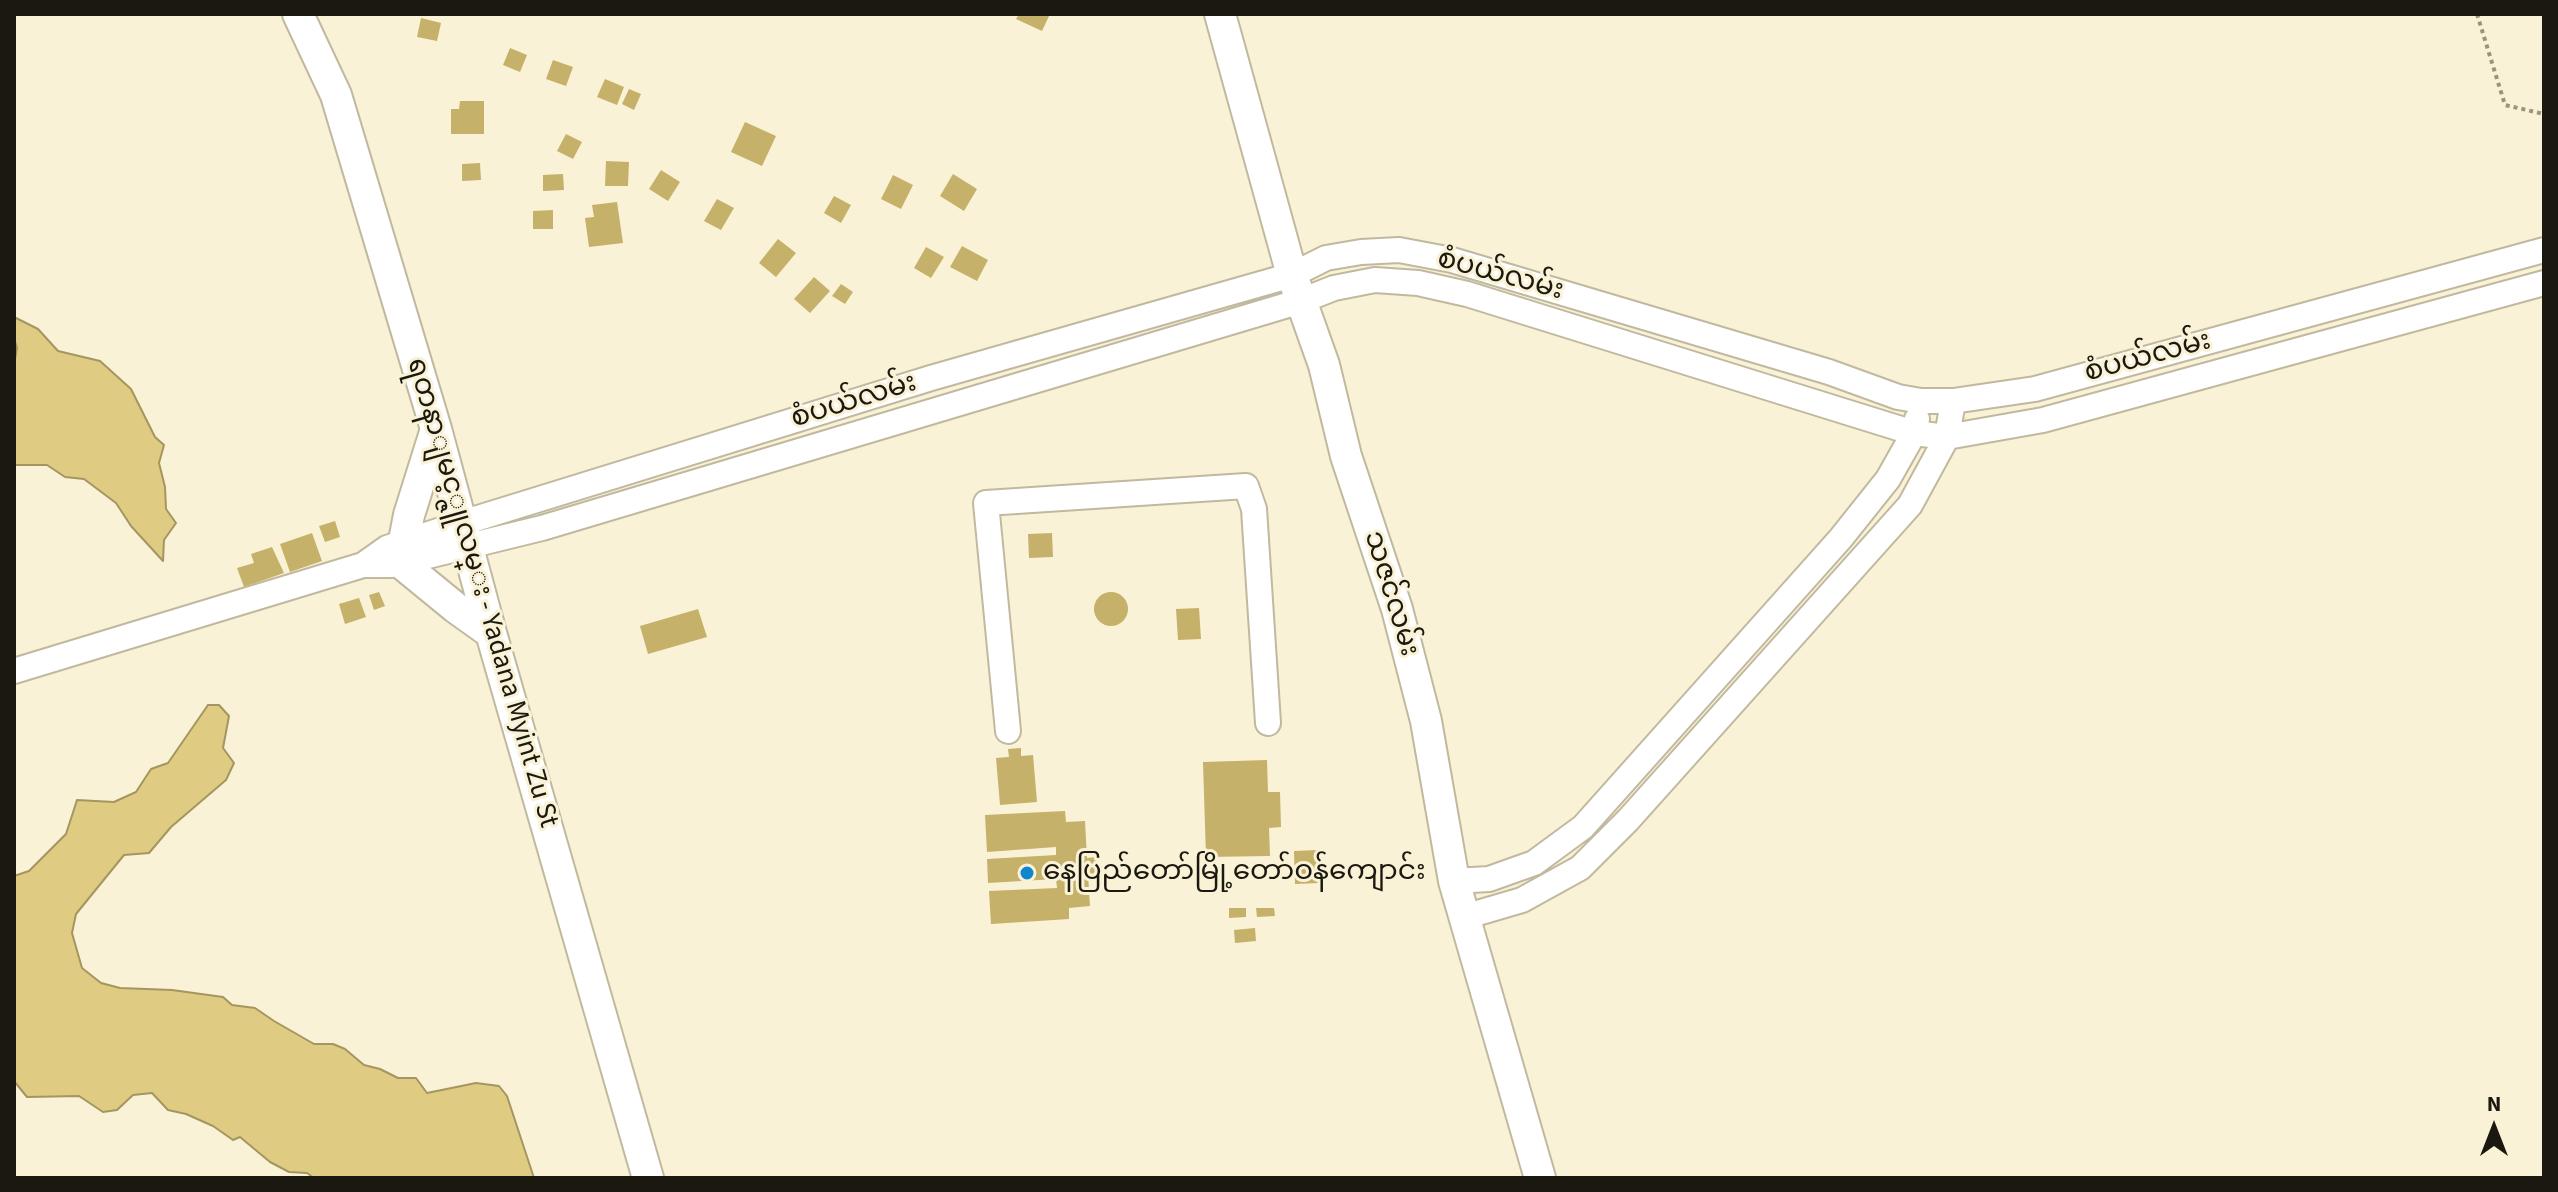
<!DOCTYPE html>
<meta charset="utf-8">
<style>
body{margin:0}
#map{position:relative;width:2558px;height:1192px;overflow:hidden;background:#f9f2d6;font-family:"Source Sans 3",sans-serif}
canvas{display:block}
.frame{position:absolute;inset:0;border:16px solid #1b190f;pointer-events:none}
.north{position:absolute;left:2454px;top:1088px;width:80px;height:80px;-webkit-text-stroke:6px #f9f2d6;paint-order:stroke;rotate:0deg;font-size:22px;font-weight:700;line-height:32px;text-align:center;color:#1b190f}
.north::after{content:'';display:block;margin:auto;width:28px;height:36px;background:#1b190f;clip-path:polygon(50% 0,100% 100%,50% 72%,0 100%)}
</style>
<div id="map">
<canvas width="2558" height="1192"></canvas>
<div class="frame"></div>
<div class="north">N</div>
</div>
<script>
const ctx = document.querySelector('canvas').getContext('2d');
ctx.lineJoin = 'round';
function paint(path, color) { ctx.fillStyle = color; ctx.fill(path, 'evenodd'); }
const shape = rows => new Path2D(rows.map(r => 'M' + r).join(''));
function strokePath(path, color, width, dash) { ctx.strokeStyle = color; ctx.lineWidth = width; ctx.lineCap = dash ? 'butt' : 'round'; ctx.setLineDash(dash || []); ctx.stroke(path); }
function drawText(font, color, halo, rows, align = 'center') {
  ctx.font = font + ' "Source Sans 3","Noto Sans Myanmar",sans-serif'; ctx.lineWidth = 6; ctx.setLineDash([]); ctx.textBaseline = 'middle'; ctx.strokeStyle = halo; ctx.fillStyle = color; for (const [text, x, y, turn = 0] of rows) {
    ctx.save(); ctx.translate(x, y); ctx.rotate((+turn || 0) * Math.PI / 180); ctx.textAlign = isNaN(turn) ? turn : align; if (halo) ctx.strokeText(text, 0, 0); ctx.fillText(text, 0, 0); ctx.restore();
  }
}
const water = shape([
 [14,317,38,329,58,351,100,361,131,389,155,437,164,445,159,463,165,487,166,509,176,523,164,540,163,561,131,526,116,503,84,479,65,477,47,465,14,465,14,365,17,348,14,338,14,317],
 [208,705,219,705,229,716,223,748,234,763,226,780,171,827,149,853,124,855,76,914,72,933,82,968,101,983,120,988,172,990,223,997,232,1005,255,1008,274,1021,314,1044,333,1044,345,1049,364,1065,380,1069,398,1078,416,1078,427,1093,476,1083,499,1086,507,1096,534,1178,314,1178,307,1173,289,1172,270,1162,240,1137,233,1140,213,1126,186,1114,168,1110,152,1093,133,1095,117,1110,103,1112,79,1096,27,1097,14,1081,14,876,29,871,66,834,77,800,114,802,136,792,151,769,168,763,208,705]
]);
paint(water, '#dfcb82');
strokePath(water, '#a49660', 2);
paint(shape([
 [1019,14,1050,14,1042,31,1016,19],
 [421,18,441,23,437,41,417,37],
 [510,48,527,55,520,72,503,65],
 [553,60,573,67,566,86,546,79],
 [605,79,624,87,617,105,597,97],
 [629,89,641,94,634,110,622,104],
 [460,101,484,101,484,134,451,134,451,109,459,109],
 [745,122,776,136,762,166,731,152],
 [566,134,582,142,573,159,557,151],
 [606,161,629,162,628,186,605,186],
 [480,163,481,180,462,181,462,164],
 [661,170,680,182,668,201,649,189],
 [563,174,564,190,543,191,543,175],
 [953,174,977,189,964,211,940,196],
 [893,175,913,185,901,209,881,199],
 [834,196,851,205,841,223,824,213],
 [717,199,734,208,721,230,704,221],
 [617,202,623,243,589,247,585,218,594,217,592,205],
 [553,210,553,229,533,229,533,211],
 [778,239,796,253,776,277,759,263],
 [962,246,988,260,977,281,950,267],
 [926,247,944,257,931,278,914,268],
 [814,277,830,291,810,313,794,299],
 [841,284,853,292,845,304,832,296],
 [335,521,340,537,325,542,319,526],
 [312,533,322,561,290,572,280,544],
 [1052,533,1053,557,1029,558,1028,534],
 [272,547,284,573,244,587,237,568,254,563,251,554],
 [379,592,385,606,374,610,369,595],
 '1094 609a17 17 0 1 1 34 0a17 17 0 1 1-34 0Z',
 [359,598,366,617,345,624,339,604],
 [1199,608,1201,639,1178,640,1176,609],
 [698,609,707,637,648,654,640,626],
 [1021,748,1021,756,1033,755,1037,802,1000,805,996,758,1009,757,1008,749],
 [1267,760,1268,792,1280,792,1281,827,1269,828,1270,856,1206,857,1203,762],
 [1065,811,1066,822,1085,821,1087,858,1096,857,1097,873,1088,874,1090,906,1069,908,1069,919,991,924,989,891,1057,888,1056,879,988,883,987,859,1056,855,1056,847,987,852,985,815],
 [1318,850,1319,883,1295,884,1294,851],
 [1229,908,1246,908,1246,917,1229,918],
 [1256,908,1274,908,1275,916,1257,917],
 [1255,928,1256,941,1235,943,1234,930]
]), '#c5b169');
const minor = shape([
 [363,565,387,548,462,523,931,378,1292,275,1326,258,1361,252,1399,250,1452,260,1829,372,1898,397,1921,401,1953,401,2035,389,2544,250],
 [14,671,363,565,391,565,542,528,1301,301,1334,288,1375,280,1418,283,1467,294,1914,433,1947,437,2043,420,2544,283],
 [1008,731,986,503,1246,486,1254,509,1268,723],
 [1454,881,1489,879,1534,863,1583,827,1841,538,1888,479,1914,433,1917,419],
 [1464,917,1522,900,1580,868,1628,820,1910,505,1947,437,1953,401]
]);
const major = shape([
 [298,14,336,95,436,429,491,633,648,1178],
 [1220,14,1292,275,1324,365,1346,456,1397,609,1426,721,1454,881,1540,1178],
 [404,541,409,515,436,429],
 [401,563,456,608,491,633]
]);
strokePath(minor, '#c1b99f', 28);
strokePath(major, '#c1b99f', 34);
strokePath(shape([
 [2477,14,2505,105,2544,114]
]), '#98947f', 4, [4, 4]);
strokePath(minor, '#fff', 24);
strokePath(major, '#fff', 30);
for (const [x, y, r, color] of [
 [1027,873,8,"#0f86ce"]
]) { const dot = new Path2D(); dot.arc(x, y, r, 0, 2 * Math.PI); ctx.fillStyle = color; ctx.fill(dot); strokePath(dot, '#f9f2d6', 3); }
drawText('28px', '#1b190f', '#f9f2d6', [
 ["စံပယ်လမ်း",1500,276,15],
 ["စံပယ်လမ်း",2148,358,-15],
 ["စံပယ်လမ်း",854,402,-17],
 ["ရတနာျမင့္ဇူလမ္း - Yadana Myint Zu St",481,593,74],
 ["သဇင်လမ်း",1390,594,73]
]);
drawText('28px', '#1b190f', '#f9f2d6', [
 ["နေပြည်တော်မြို့တော်ဝန်ကျောင်း",1043,873]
], 'left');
</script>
